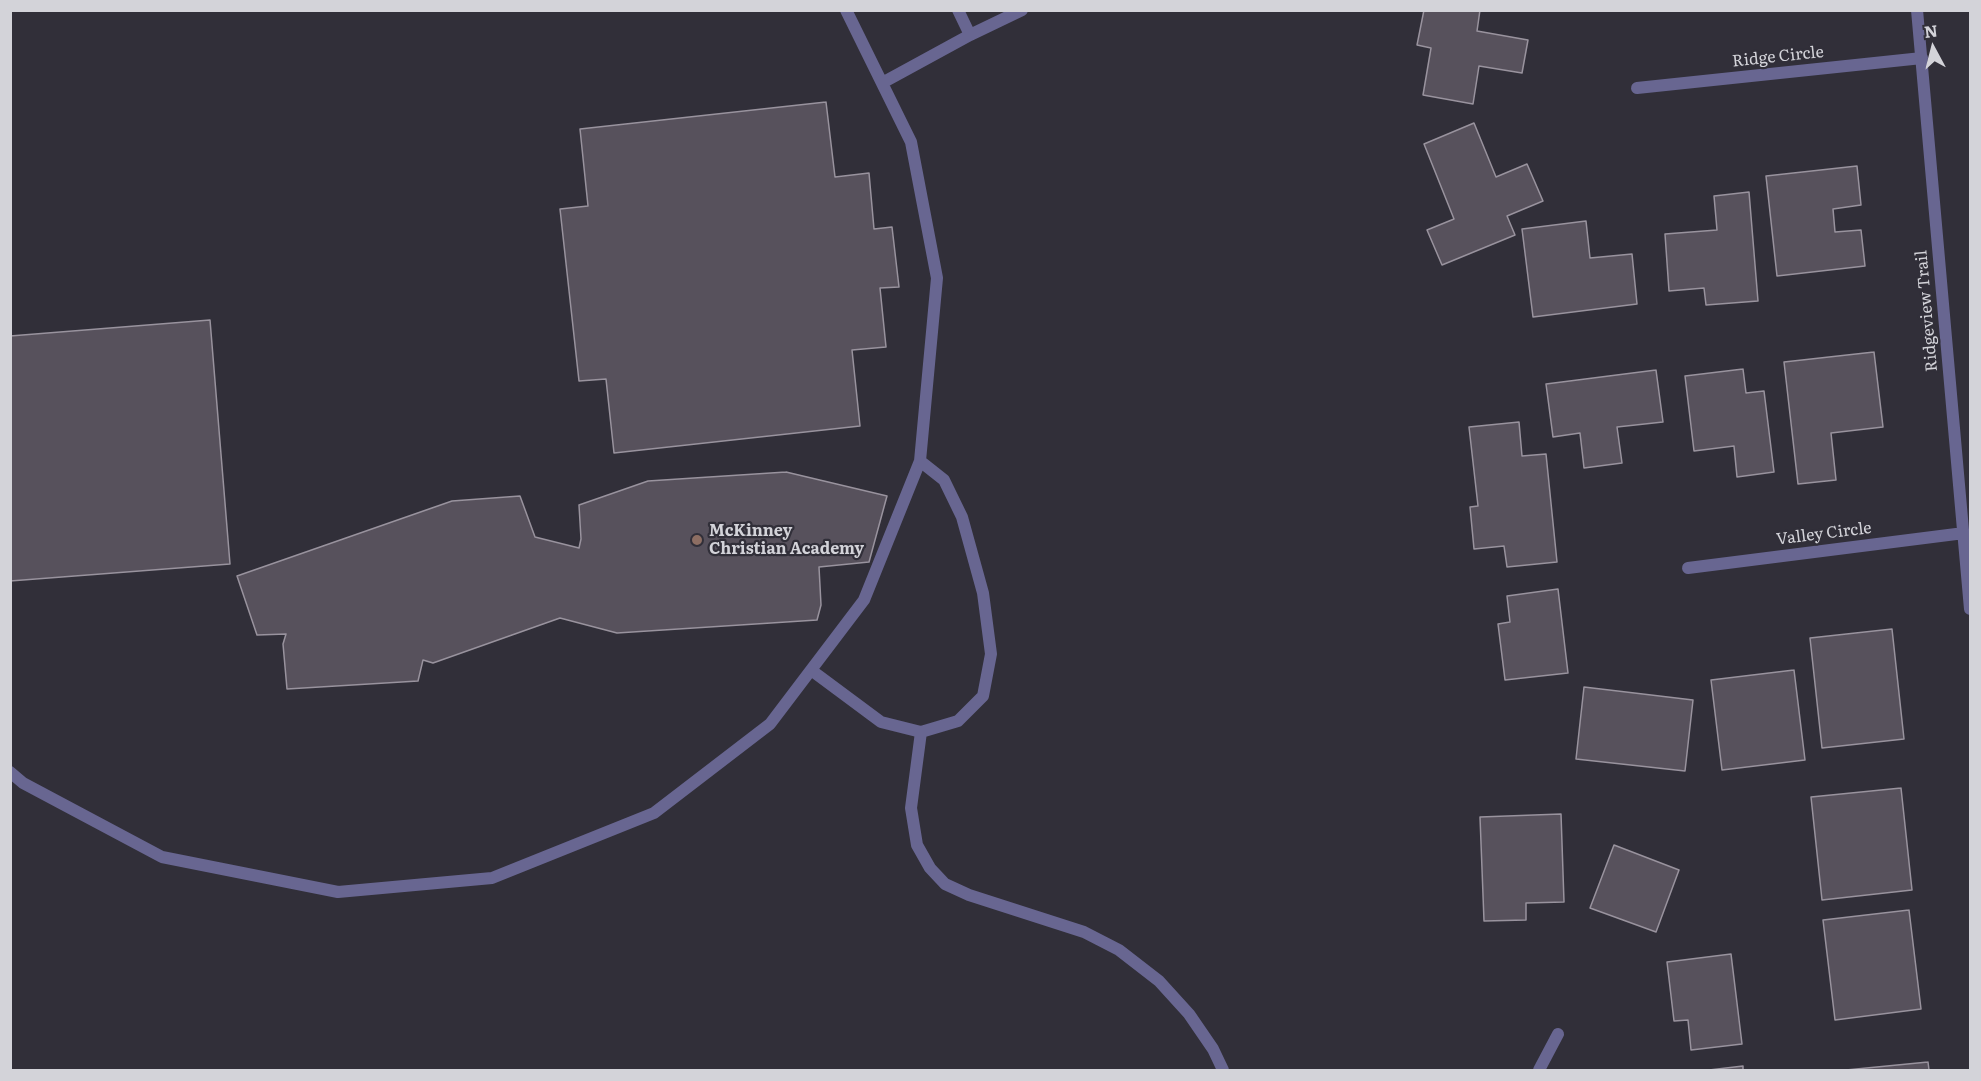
<!DOCTYPE html>
<style>
body{margin:0}
#map{position:relative;width:1981px;height:1081px;overflow:hidden;background:#312f39;font-family:Literata,serif}
canvas{display:block}
.frame{position:absolute;inset:0;border:12px solid #d3d3d9;pointer-events:none}
.north{position:absolute;left:1903px;top:18px;width:60px;height:60px;-webkit-text-stroke:4px #312f39;paint-order:stroke;rotate:353deg;font-size:16px;font-weight:700;line-height:24px;text-align:center;color:#d3d3d9}
.north::after{content:'';display:block;margin:auto;width:21px;height:27px;background:#d3d3d9;clip-path:polygon(50% 0,100% 100%,50% 72%,0 100%)}
</style>
<div id="map">
<canvas width="1981" height="1081"></canvas>
<div class="frame"></div>
<div class="north">N</div>
</div>
<script>
const ctx = document.querySelector('canvas').getContext('2d');
ctx.lineJoin = 'round';
function paint(path, color) { ctx.fillStyle = color; ctx.fill(path, 'evenodd'); }
const shape = rows => new Path2D(rows.map(r => 'M' + r).join(''));
function strokePath(path, color, width, dash) { ctx.strokeStyle = color; ctx.lineWidth = width; ctx.lineCap = dash ? 'butt' : 'round'; ctx.setLineDash(dash || []); ctx.stroke(path); }
function drawText(font, color, halo, rows, align = 'center') {
  ctx.font = font + ' Literata,serif'; ctx.lineWidth = 4.5; ctx.setLineDash([]); ctx.textBaseline = 'middle'; ctx.strokeStyle = halo; ctx.fillStyle = color; for (const [text, x, y, turn = 0] of rows) {
    ctx.save(); ctx.translate(x, y); ctx.rotate((+turn || 0) * Math.PI / 180); ctx.textAlign = isNaN(turn) ? turn : align; if (halo) ctx.strokeText(text, 0, 0); ctx.fillText(text, 0, 0); ctx.restore();
  }
}
const building = shape([
 [1424,10,1480,10,1477,31,1528,40,1522,73,1479,66,1473,104,1423,95,1431,48,1417,45,1424,10],
 [826,102,835,177,869,173,874,229,892,227,899,287,880,288,886,347,852,350,860,426,614,453,606,379,579,381,560,209,588,206,580,129,826,102],
 [1474,123,1496,177,1527,164,1543,201,1507,216,1515,235,1442,265,1427,230,1454,219,1424,144,1474,123],
 [1857,166,1861,205,1833,209,1835,232,1861,230,1865,266,1777,276,1766,176,1857,166],
 [1749,192,1758,301,1706,305,1704,288,1669,291,1665,234,1717,230,1714,196,1749,192],
 [1586,221,1590,258,1632,254,1637,304,1533,317,1522,229,1586,221],
 [210,320,230,564,10,581,10,336,210,320],
 [1874,352,1883,427,1831,433,1836,480,1798,484,1784,362,1874,352],
 [1743,369,1746,393,1764,391,1774,472,1737,477,1734,446,1694,451,1685,376,1743,369],
 [1656,370,1663,422,1617,427,1622,463,1584,468,1580,433,1553,437,1546,384,1656,370],
 [1519,422,1522,456,1546,454,1557,562,1507,567,1504,546,1474,549,1470,507,1478,506,1469,427,1519,422],
 [786,472,887,496,869,562,819,567,821,605,817,620,617,633,560,618,433,663,423,660,418,681,287,689,283,644,286,634,257,635,237,576,452,501,520,496,535,537,579,548,581,539,579,505,648,481,786,472],
 [1558,589,1568,673,1505,680,1498,624,1510,622,1507,596,1558,589],
 [1892,629,1904,739,1822,748,1810,638,1892,629],
 [1794,670,1805,760,1722,770,1711,680,1794,670],
 [1584,687,1693,700,1685,771,1576,759,1584,687],
 [1901,788,1912,890,1822,900,1811,797,1901,788],
 [1561,814,1564,902,1526,903,1526,920,1484,921,1480,817,1561,814],
 [1614,845,1679,870,1656,932,1590,908,1614,845],
 [1909,910,1921,1009,1835,1020,1823,920,1909,910],
 [1731,954,1742,1044,1691,1050,1688,1020,1674,1021,1667,962,1731,954],
 [1928,1062,1929,1070,1846,1070,1928,1062],
 [1743,1066,1743,1070,1709,1070,1743,1066]
]);
paint(building, '#57515c');
strokePath(building, '#99939e', 1.5);
strokePath(shape([
 [958,10,970,35],
 [882,83,970,35,1022,10],
 [811,670,881,722,921,732,958,721,983,696,991,654,983,593,962,517,944,480,920,461],
 [921,732,911,808,917,845,930,868,945,884,969,895,1084,932,1119,950,1159,981,1189,1014,1213,1049,1223,1070],
 [10,772,23,783,162,857,338,892,492,878,654,813,770,724,864,600,920,461,937,278,911,142,846,10]
]), '#686691', 12);
strokePath(shape([
 [1917,10,1970,609],
 [1637,88,1922,58],
 [1688,568,1964,533],
 [1539,1070,1558,1034]
]), '#686691', 12);
for (const [x, y, r, color] of [
 [697,540,6,"#8d6e63"]
]) { const dot = new Path2D(); dot.arc(x, y, r, 0, 2 * Math.PI); ctx.fillStyle = color; ctx.fill(dot); strokePath(dot, '#312f39', 2); }
drawText('16px', '#d3d3d9', '#312f39', [
 ["Ridge Circle",1778,57,-6],
 ["Ridgeview Trail",1927,311,-95],
 ["Valley Circle",1824,534,-7]
]);
drawText('bold 16px', '#d3d3d9', '#312f39', [
 ["McKinney",709,531],
 ["Christian Academy",709,549]
], 'left');
</script>
